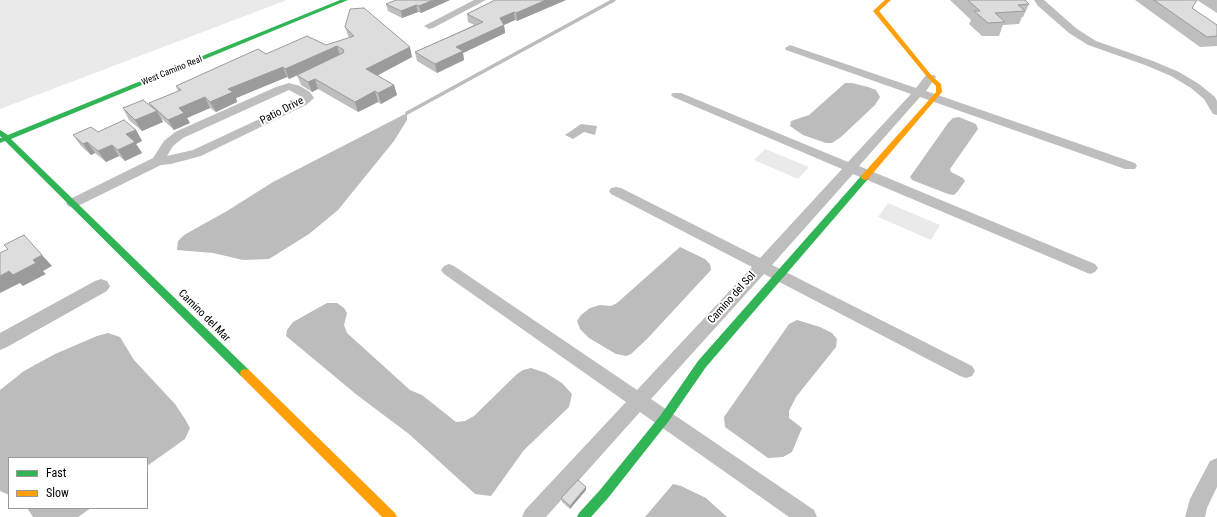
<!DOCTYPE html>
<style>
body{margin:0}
#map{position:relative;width:1217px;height:517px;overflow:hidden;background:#fff;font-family:"Roboto Condensed",sans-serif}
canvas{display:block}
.legend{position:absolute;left:8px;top:457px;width:140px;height:52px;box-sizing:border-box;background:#fff;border:1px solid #999;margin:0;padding:5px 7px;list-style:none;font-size:12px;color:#000}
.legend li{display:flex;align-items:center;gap:8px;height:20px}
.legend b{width:20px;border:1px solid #999}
</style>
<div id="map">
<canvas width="1217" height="517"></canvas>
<ul class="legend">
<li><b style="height:5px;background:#30b455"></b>Fast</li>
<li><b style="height:5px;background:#ff9f0a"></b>Slow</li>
</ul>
</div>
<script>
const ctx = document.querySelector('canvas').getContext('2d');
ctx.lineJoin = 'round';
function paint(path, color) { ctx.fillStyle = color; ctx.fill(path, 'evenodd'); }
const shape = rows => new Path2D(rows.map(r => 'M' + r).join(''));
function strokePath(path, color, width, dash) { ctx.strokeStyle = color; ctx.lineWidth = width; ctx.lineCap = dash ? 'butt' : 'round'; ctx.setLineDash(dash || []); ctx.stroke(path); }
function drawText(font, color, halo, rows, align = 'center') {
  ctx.font = font + ' "Roboto Condensed",sans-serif'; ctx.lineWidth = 4; ctx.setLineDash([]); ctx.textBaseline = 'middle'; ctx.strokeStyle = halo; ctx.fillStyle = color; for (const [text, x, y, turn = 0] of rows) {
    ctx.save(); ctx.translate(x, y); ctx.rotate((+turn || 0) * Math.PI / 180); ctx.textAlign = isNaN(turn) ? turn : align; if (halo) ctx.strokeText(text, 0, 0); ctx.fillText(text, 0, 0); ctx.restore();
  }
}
paint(shape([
 [0,0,287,0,0,109],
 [765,149,809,167,798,179,754,160],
 [888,203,940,225,931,240,878,217]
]), '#eaeaea');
paint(shape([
 [845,83,852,83,868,87,876,90,880,97,875,105,841,137,832,143,826,143,803,135,790,126,791,121,809,115],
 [407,113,407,120,394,141,338,210,309,234,269,259,243,260,213,253,177,250,178,241,184,235,227,211,273,182],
 [959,117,976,124,978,129,950,169,951,172,963,178,965,181,958,191,954,195,948,194,912,180,910,177,948,123,953,118],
 [581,124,597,126,595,135,584,132,573,139,565,135],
 [680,247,705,259,710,264,711,270,647,339,631,354,626,356,616,354,589,338,580,329,577,321,581,315,590,308,600,305,611,306,617,303],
 [327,303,337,303,344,308,347,313,344,325,347,333,410,390,422,395,456,422,465,421,474,416,517,374,523,370,531,368,546,373,562,383,572,394,569,407,524,450,491,496,475,494,409,434,357,395,286,336,287,330,293,322],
 [797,320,820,327,832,333,837,339,836,347,796,397,789,411,789,418,802,428,792,452,783,457,768,458,725,427,724,417,789,324],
 [108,333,120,337,134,360,175,404,185,419,190,428,185,439,147,466,147,458,9,458,9,495,0,491,0,390,24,371,55,354,97,336],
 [673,484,681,486,706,498,727,517,645,517],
 [27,508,91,508,78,517,33,517]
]), '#bcbcbc');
strokePath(shape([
 [407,113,614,0]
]), '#bcbcbc', 3.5);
paint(shape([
 [101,279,107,281,110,286,107,291,7,347,0,350,0,333,95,281,101,279]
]), '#bcbcbc');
paint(shape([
 [474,0,486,0,433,28,429,29,424,26,474,0],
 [1034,0,1044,0,1077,29,1096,41,1153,61,1179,72,1199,84,1215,97,1217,101,1217,115,1213,114,1204,99,1191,88,1171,76,1145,65,1088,45,1069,33,1038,6,1034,0],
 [790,45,916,88,926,75,934,75,936,77,926,91,1135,163,1137,166,1135,169,1125,169,920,97,859,166,1095,264,1098,268,1095,272,1090,274,1085,272,853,174,772,265,972,366,975,371,972,376,966,378,960,376,764,274,651,399,814,510,817,517,789,517,640,412,546,517,522,517,525,510,626,402,444,274,441,270,444,266,449,264,454,266,637,390,752,267,611,194,609,191,611,188,616,187,621,188,760,258,842,169,673,97,671,95,673,93,681,93,848,162,911,94,786,50,785,48,790,45],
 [289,83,300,86,310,92,314,98,312,100,306,105,201,156,171,164,161,165,78,206,73,208,68,206,66,203,68,200,153,158,164,141,175,132,276,87,289,83],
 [289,90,302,97,298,101,193,150,167,156,173,146,183,138,289,90],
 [1217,458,1217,487,1207,508,1205,517,1185,517,1190,499,1210,461,1217,458]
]), '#bebebe');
paint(shape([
 [340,0,348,0,11,139,249,370,250,373,249,376,245,377,241,376,5,141,0,143,0,138,2,138,0,136,0,130,8,135,340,0],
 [865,174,868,175,869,177,868,179,706,367,668,422,608,498,591,517,577,517,579,513,600,490,660,416,698,361,862,175,865,174]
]), '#30b455');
paint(shape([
 [885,0,891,0,879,11,932,76,941,84,942,92,868,179,865,180,862,179,861,177,862,175,936,92,936,86,928,78,873,11,885,0],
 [245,369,249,370,395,513,397,517,382,517,241,376,240,373,241,370,245,369]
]), '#ff9f0a');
paint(shape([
 [450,0,421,13,418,12,402,18,388,11,386,4],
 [495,0,566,0,517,21,515,20,504,25,505,33,463,53,464,60,437,73,417,61,415,52,474,25,468,22,467,14],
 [950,0,1025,0,1029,4,1023,17,1022,17,1019,24,1003,25,999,36,982,36,969,24,971,20],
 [1135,0,1197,0,1192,8,1217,25,1217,46,1200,47],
 [1197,0,1217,0,1217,13],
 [345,27,412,57,377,75,394,85,397,95,381,104,378,102,358,112,318,89,312,92,301,85,297,75,289,79,287,77,236,98,237,102,216,112,210,108,187,118,190,123,174,130,161,118,163,122,142,131,129,120,123,108,151,106,149,103,178,91,176,86,326,45,349,38],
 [136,130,142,141,136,144,142,153,125,161,119,156,106,162,95,153,91,155,81,146,73,135,98,132],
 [586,487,586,490,570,509,562,502,561,498]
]), '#bebebe');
paint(shape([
 [433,0,450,0,421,13,419,6],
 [546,0,566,0,517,21,516,13],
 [416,5,418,12,402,18,401,11],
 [514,12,515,20,504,25,505,33,463,53,464,60,437,73,435,64,456,47,500,18],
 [337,46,340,56,289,79,285,69],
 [410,47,412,57,369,80,366,69],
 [283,67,287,77,236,98,237,102,216,112,210,102,228,89],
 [315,79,318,89,312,92,308,82],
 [394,85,397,95,381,104,378,93],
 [375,91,378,102,358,112,355,102],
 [205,97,210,108,187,118,190,123,174,130,168,120,179,108],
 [157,111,163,122,142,131,135,120],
 [136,130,142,141,136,144,142,153,125,161,118,150,126,134],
 [87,142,95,153,91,155,83,144],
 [112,145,119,156,106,162,98,151],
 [42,255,52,266,43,271,46,274,23,286,20,283,0,293,0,276],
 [586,487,586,490,570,509,570,506]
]), '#9b9b9b');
const building = shape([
 [396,0,433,0,419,6,416,5,401,11,386,4,396,0],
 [495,0,546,0,516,13,514,12,500,18,504,25,456,47,463,51,435,64,415,52,483,22,467,14,495,0],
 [968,0,1025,0,1029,4,1018,5,1025,11,995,13,1005,22,988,23,974,11,980,11,968,0],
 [1154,0,1197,0,1192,8,1217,25,1217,36,1207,37,1154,0],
 [364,8,410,47,366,69,394,85,378,93,375,91,355,102,315,79,308,82,297,75,343,53,344,50,337,46,285,69,283,67,228,89,233,92,210,102,205,97,179,108,184,113,168,120,149,103,181,90,176,86,258,49,266,54,307,36,326,45,354,36,345,27,350,9,364,8],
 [143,100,157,111,135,120,123,108,143,100],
 [124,120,136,130,126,134,135,142,118,150,112,145,98,151,87,142,83,144,73,135,91,127,98,132,124,120],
 [24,235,42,255,33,260,36,263,13,275,9,271,0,276,0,253,8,249,4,245,24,235],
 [578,480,586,487,570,506,561,498,578,480]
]);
paint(building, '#ddd');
strokePath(building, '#9b9b9b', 1);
drawText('9px', '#000', '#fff', [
 ["West Camino Real",172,71,-22]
]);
drawText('11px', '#000', '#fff', [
 ["Patio Drive",282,111,-27],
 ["Camino del Sol",732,298,-48],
 ["Camino del Mar",204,316,45]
]);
</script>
